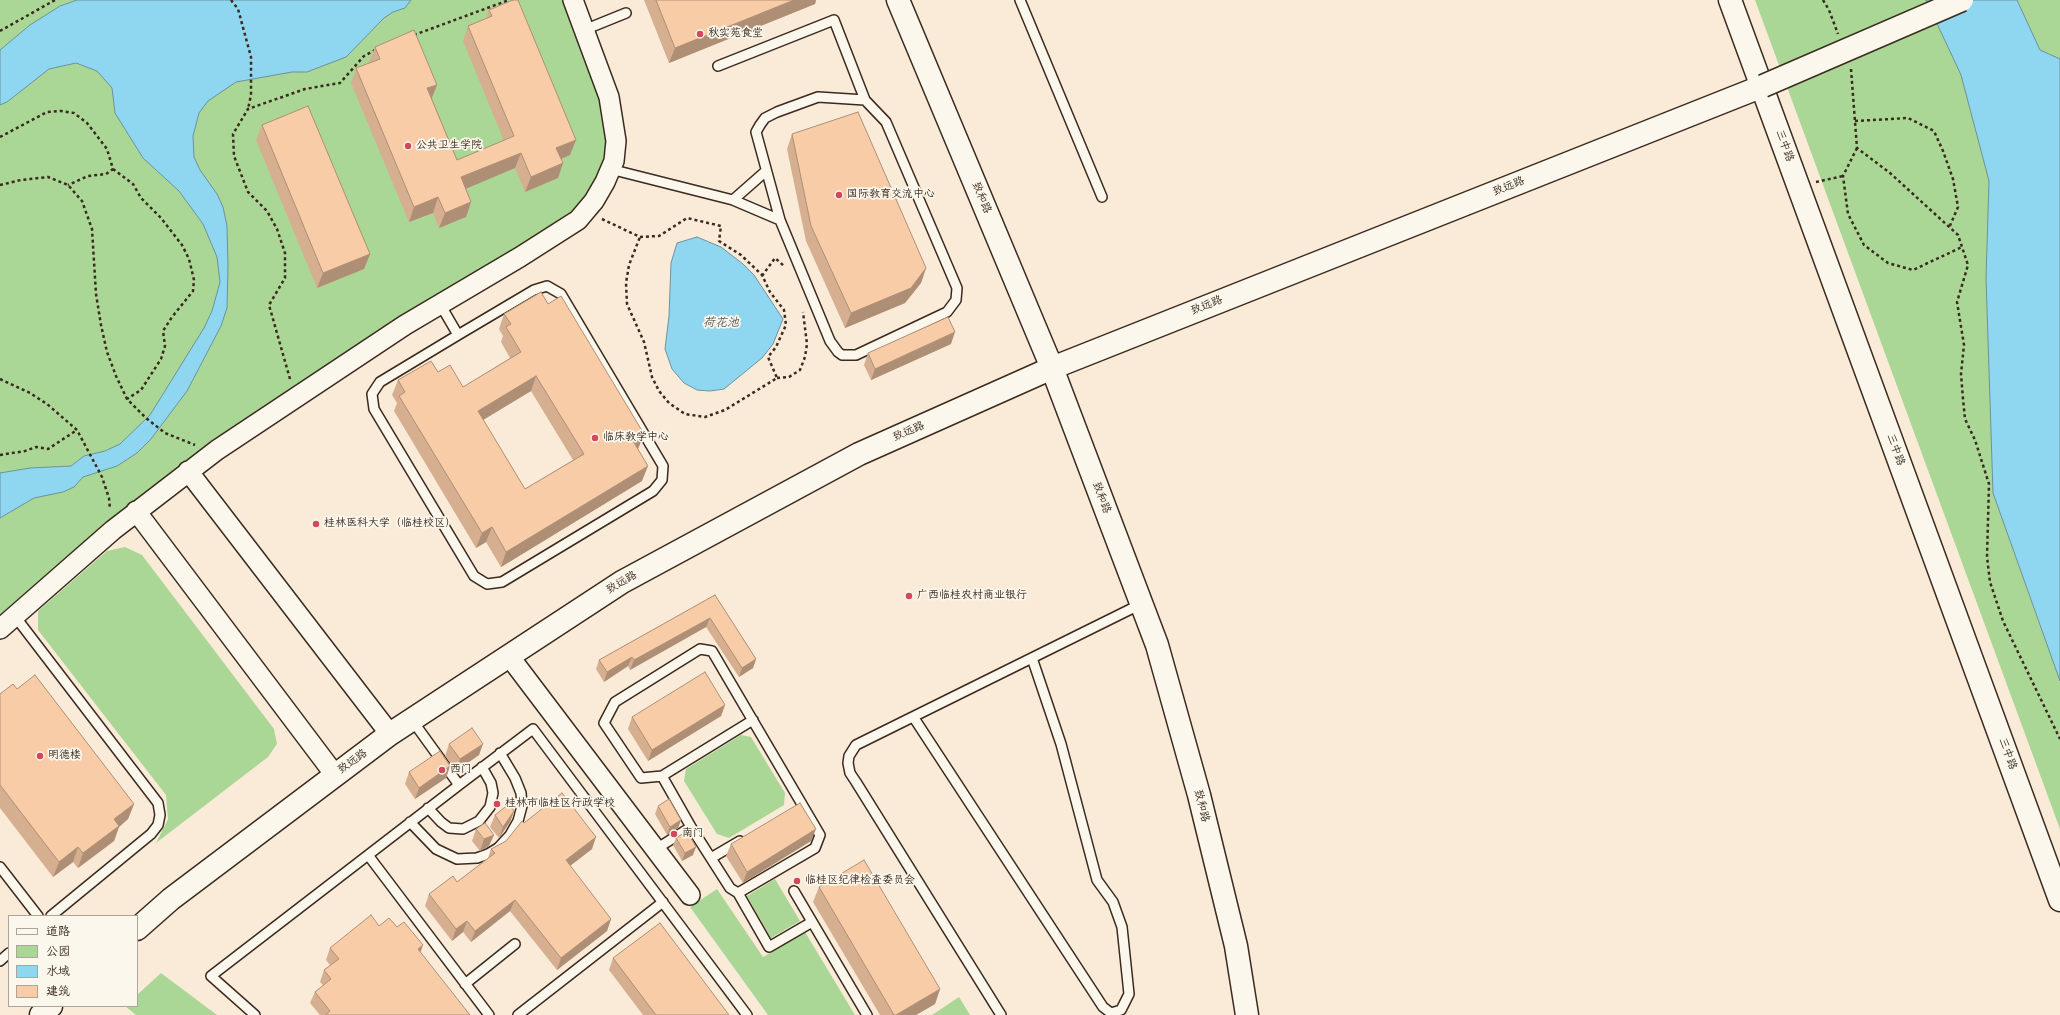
<!DOCTYPE html>
<meta charset="utf-8">
<style>
body{margin:0}
#map{position:relative;width:2060px;height:1015px;overflow:hidden;background:#faead8;font-family:"Architects Daughter","LXGW WenKai TC",sans-serif}
canvas{display:block}
.legend{position:absolute;left:8px;top:915px;width:130px;height:92px;box-sizing:border-box;background:#fbf7ec;border:1px solid #aea59a;margin:0;padding:5px 7px;list-style:none;font-size:12px;color:#3b2a1e}
.legend li{display:flex;align-items:center;gap:8px;height:20px}
.legend b{width:20px;border:1px solid #aea59a}
</style>
<div id="map">
<canvas width="2060" height="1015"></canvas>
<ul class="legend">
<li><b style="height:5px;background:#fbf7ec"></b>道路</li>
<li><b style="height:11px;background:#aad795"></b>公园</li>
<li><b style="height:11px;background:#8fd7f0"></b>水域</li>
<li><b style="height:11px;background:#f9cca8"></b>建筑</li>
</ul>
</div>
<script>
const ctx = document.querySelector('canvas').getContext('2d');
ctx.lineJoin = 'round';
function paint(path, color) { ctx.fillStyle = color; ctx.fill(path, 'evenodd'); }
const shape = rows => new Path2D(rows.map(r => 'M' + r).join(''));
function strokePath(path, color, width, dash) { ctx.strokeStyle = color; ctx.lineWidth = width; ctx.lineCap = dash ? 'butt' : 'round'; ctx.setLineDash(dash || []); ctx.stroke(path); }
function drawText(font, color, halo, rows, align = 'center') {
  ctx.font = font + ' "Architects Daughter","LXGW WenKai TC",sans-serif'; ctx.lineWidth = 3.5; ctx.setLineDash([]); ctx.textBaseline = 'middle'; ctx.strokeStyle = halo; ctx.fillStyle = color; for (const [text, x, y, turn = 0] of rows) {
    ctx.save(); ctx.translate(x, y); ctx.rotate((+turn || 0) * Math.PI / 180); ctx.textAlign = isNaN(turn) ? turn : align; if (halo) ctx.strokeText(text, 0, 0); ctx.fillText(text, 0, 0); ctx.restore();
  }
}
paint(shape([
 [0,0,573,0,616,141,594,201,305,390,0,629],
 [1755,0,2060,0,2060,829],
 [125,547,142,555,274,729,277,744,268,757,156,843,168,819,166,795,38,630,38,611,107,551],
 [741,735,751,737,785,793,784,805,729,838,717,834,684,781,686,769],
 [775,879,800,921,771,938,747,896],
 [717,889,763,957,805,932,855,1015,768,1015,690,907],
 [161,973,217,1015,136,1015,125,1006,137,1006,137,995],
 [959,997,970,1015,932,1015]
]), '#aad795');
const water = shape([
 [77,0,411,0,405,8,393,12,384,18,346,57,307,72,292,72,236,82,208,101,199,113,193,136,194,157,200,170,217,194,223,207,227,226,228,266,227,308,221,326,187,391,151,439,137,453,117,466,83,477,74,487,63,492,34,498,0,518,0,473,30,468,71,466,84,456,105,451,120,444,150,415,204,328,212,311,220,282,217,257,203,224,179,191,143,158,115,113,112,88,97,71,76,63,49,69,7,102,0,105,0,50,30,25,60,6,77,0],
 [1926,0,2017,0,2040,50,2060,59,2060,681,1993,493,1986,278,1989,181,1961,75,1926,0],
 [697,237,721,247,743,264,754,275,783,319,773,344,762,358,724,389,710,391,697,390,684,383,672,369,665,349,669,316,671,263,677,243,697,237]
]);
paint(water, '#8fd7f0');
strokePath(water, '#6d929c', 1);
const service = shape([
 [1020,0,1102,197],
 [584,30,626,13],
 [718,66,834,20,865,100],
 [610,169,733,200,780,220,830,341,838,352,842,355,856,355,947,312,956,300,957,288,886,122,865,100,818,97,777,112,765,118,760,125,756,132,780,220],
 [733,200,766,171],
 [440,304,458,335,380,382,372,394,374,409,474,576,487,584,502,582,653,491,662,480,663,466,561,294,547,286,534,290,458,335],
 [14,615,158,803,160,815,158,825,151,834,51,916],
 [914,718,1103,1007,1111,1013,1121,1010,1129,994,1122,927,1113,902,1097,880,1061,744,1032,658],
 [662,776,753,720],
 [459,785,533,729,747,1015],
 [428,808,441,822,449,828,463,829,479,821,490,807,493,793,491,783,482,767],
 [410,822,436,849,457,859,477,858,488,854,498,848,510,835,518,821,522,806,521,793,515,778,500,753],
 [656,849,691,827,730,888,738,893,815,848,820,835,712,651,700,649,615,702,604,723,641,778,662,776,691,827],
 [368,855,489,1015],
 [711,858,740,841],
 [0,867,38,916],
 [794,891,867,1015],
 [738,893,769,947,812,922],
 [0,961,9,953],
 [465,984,515,944],
 [255,1015,211,976,459,785,412,720],
 [518,1015,663,902],
 [1001,1015,856,782,850,773,848,763,849,756,856,745,1141,604]
]);
const minor = shape([
 [188,471,390,734],
 [136,511,335,775],
 [0,629,113,530,217,450,405,325,520,257,578,220,594,201,605,182,614,161,616,141,609,97,573,0],
 [509,656,690,895]
]);
const secondary = shape([
 [898,0,1052,368,1157,645,1199,795,1236,946,1247,1015],
 [1730,0,2060,900],
 [137,929,171,899,390,734,622,582,859,454,1052,368,1763,86],
 [41,1015,51,1006]
]);
strokePath(service, '#3b2a1e', 12);
strokePath(minor, '#3b2a1e', 22);
strokePath(secondary, '#3b2a1e', 25);
strokePath(shape([
 [231,0,238,9,251,57,251,95,248,109],
 [1823,0,1829,10,1838,34],
 [0,31,55,0],
 [414,35,509,0],
 [1851,69,1857,148,1890,173,1958,235,1968,265,1957,302,1964,345,1961,374,1963,399,1965,419,1975,440,1989,484,1987,557,1990,582,2003,621,2060,739],
 [1855,121,1908,118,1934,131,1943,151,1953,179,1958,207,1949,228],
 [0,137,47,112,61,111,74,113,87,123,107,149,113,169,106,174,88,176,68,185],
 [1857,148,1843,176,1848,214,1864,245,1888,263,1913,270,1962,247],
 [113,169,133,184,141,198,161,218,182,245,189,259,194,280,193,291,172,317,163,331,165,346,161,359,141,390,127,399],
 [1816,182,1843,176],
 [0,185,21,180,48,177,68,185,82,201,92,229,96,294,101,325,107,352,116,376,127,399,146,418,165,433,195,445],
 [602,219,640,237,659,236,687,218,721,226,719,241,741,255,762,275,770,292,784,310,786,325,776,347,768,357,777,378,725,410,705,417,685,414,669,403,659,391,652,377,644,342,627,304,626,283,629,265,640,237],
 [762,276,775,258,784,266],
 [777,378,789,377,800,370,805,357,807,344,803,312],
 [0,379,30,393,47,404,77,430,102,477,109,498,110,509],
 [290,379,269,305,285,278,285,253,277,229,267,211,248,192,234,156,233,134,248,109,305,89,340,83,364,56,375,50],
 [0,455,25,451,36,447,48,449,77,430]
]), '#3b2a1e', 2.5, [3, 3]);
strokePath(service, '#fbf7ec', 9);
strokePath(minor, '#fbf7ec', 19);
strokePath(secondary, '#fbf7ec', 22);
const secondaryBridge = shape([
 [1763,86,1962,0]
]);
strokePath(secondaryBridge, '#3b2a1e', 25, []);
strokePath(secondaryBridge, '#fbf7ec', 22);
paint(shape([
 [644,0,816,0,815,4,669,63],
 [489,10,570,155,561,159,563,163,558,178,525,192,515,168,466,188,471,202,466,217,439,228,433,213,409,222,351,83,356,68,369,63,369,62,375,47,437,85,432,98,457,160,504,141,463,41,468,26,486,19],
 [262,125,370,254,364,269,317,288,256,140],
 [792,134,926,268,921,283,905,303,845,328,806,241,787,149],
 [548,304,644,434,638,449,642,481,501,567,486,542,476,548,394,411,397,403,392,395,398,380,438,372,463,387,510,358,501,342,503,336,499,329,504,314],
 [531,391,573,460,525,489,483,420],
 [951,344,871,380,864,365,868,353],
 [715,595,756,659,753,668,739,677,706,627,630,670,628,666,604,682,596,669,599,660],
 [17,689,134,804,128,819,119,827,114,841,78,868,73,862,53,877,0,808,0,694],
 [725,705,721,716,648,761,628,729,632,717],
 [449,744,479,755,456,771,445,756],
 [450,766,446,778,415,799,405,784,409,772],
 [658,806,681,820,678,828,667,835,655,814],
 [514,811,510,822,499,838,490,827,495,815],
 [524,823,592,849,570,866,611,919,607,931,557,970,510,911,471,942,463,932,452,941,425,906,429,894,457,882,488,858,491,849,506,841],
 [476,829,489,846,480,851,472,841],
 [676,838,693,855,682,861,673,845],
 [811,841,743,883,726,856,731,844],
 [819,887,940,989,935,1004,916,1015,880,1015,813,902],
 [379,926,397,927,420,953,470,1015,320,1015,310,1003,315,992,323,985,320,982,324,970,330,965,326,960,330,948],
 [613,958,729,1015,643,1015,609,970]
]), '#d6af90');
paint(shape([
 [794,0,816,0,815,4,669,63,675,48],
 [437,85,431,100,427,88],
 [576,140,570,155,551,163,556,148],
 [521,153,515,168,456,193,461,177],
 [563,163,558,178,525,192,531,177],
 [438,197,433,213,409,222,414,207],
 [471,202,466,217,439,228,445,213],
 [370,254,364,269,317,288,323,273],
 [926,268,921,283,905,303,845,328,851,313],
 [955,332,951,344,871,380,875,369],
 [536,376,531,391,473,426,478,411],
 [644,434,638,449,627,456,633,441],
 [648,466,642,481,501,567,506,552],
 [492,527,486,542,476,548,482,533],
 [710,618,706,627,630,670,634,660],
 [632,657,628,666,604,682,607,672],
 [756,659,753,668,739,677,742,668],
 [725,705,721,716,648,761,652,750],
 [483,744,479,755,456,771,460,759],
 [450,766,446,778,415,799,419,788],
 [134,804,128,819,119,827,114,841,78,868,83,853,114,819],
 [514,811,510,822,499,838,503,827],
 [681,820,678,828,667,835,670,827],
 [816,829,811,841,743,883,747,872],
 [494,835,489,846,480,851,484,839],
 [596,837,592,849,562,872,566,860],
 [78,847,73,862,53,877,59,862],
 [696,847,693,855,682,861,685,853],
 [515,900,510,911,471,942,475,931],
 [611,919,607,931,557,970,561,958],
 [467,921,463,932,452,941,456,929],
 [423,945,419,957,418,949],
 [940,989,935,1004,916,1015,896,1015]
]), '#ae8f76');
const building = shape([
 [513,0,518,0,576,140,556,148,563,163,531,177,521,153,461,177,471,202,445,213,438,197,414,207,356,68,380,59,375,47,414,30,437,85,427,88,457,160,514,136,468,26,492,16,489,10,513,0],
 [656,0,794,0,675,48,656,0],
 [308,106,370,254,323,273,262,125,308,106],
 [858,112,926,268,911,288,851,313,811,226,792,134,858,112],
 [541,292,548,304,561,296,644,434,633,441,648,466,506,552,492,527,482,533,399,396,405,392,398,380,431,361,438,372,450,365,463,387,521,352,506,327,511,324,504,314,541,292],
 [536,376,584,454,525,489,478,411,536,376],
 [948,317,955,332,875,369,868,353,948,317],
 [715,595,756,659,742,668,710,618,634,660,632,657,607,672,599,660,715,595],
 [705,672,725,705,652,750,632,717,705,672],
 [35,675,134,804,114,819,119,826,83,853,78,847,59,862,0,785,0,694,13,684,17,689,35,675],
 [472,728,483,744,460,759,449,744,472,728],
 [440,751,450,766,419,788,409,772,440,751],
 [562,793,596,837,566,860,611,919,561,958,515,900,475,931,467,921,456,929,429,894,453,876,457,882,495,853,491,849,506,841,522,821,524,823,562,793],
 [669,799,681,820,670,827,658,806,669,799],
 [800,803,816,829,747,872,731,844,800,803],
 [509,804,514,811,503,827,495,815,509,804],
 [485,823,494,835,484,839,476,829,485,823],
 [687,831,696,847,685,853,676,838,687,831],
 [864,860,940,989,896,1015,894,1015,819,887,864,860],
 [371,915,379,926,389,918,397,927,404,922,423,945,418,949,470,1015,325,1015,330,1011,315,992,331,979,324,970,339,959,330,948,371,915],
 [660,923,729,1015,656,1015,613,958,660,923]
]);
paint(building, '#f9cca8');
strokePath(building, '#ae8f76', 1);
for (const [x, y, r, color] of [
 [700,34,4,"#d1495b"],
 [408,146,4,"#d1495b"],
 [839,195,4,"#d1495b"],
 [595,438,4,"#d1495b"],
 [316,524,4,"#d1495b"],
 [909,596,4,"#d1495b"],
 [40,756,4,"#d1495b"],
 [442,770,4,"#d1495b"],
 [497,804,4,"#d1495b"],
 [674,834,4,"#d1495b"],
 [797,881,4,"#d1495b"]
]) { const dot = new Path2D(); dot.arc(x, y, r, 0, 2 * Math.PI); ctx.fillStyle = color; ctx.fill(dot); strokePath(dot, '#fbf7ec', 1.5); }
drawText('11px', '#3b2a1e', '#fbf7ec', [
 ["秋实苑食堂",708,34],
 ["公共卫生学院",416,146],
 ["国际教育交流中心",847,195],
 ["临床教学中心",603,438],
 ["桂林医科大学（临桂校区）",324,524],
 ["广西临桂农村商业银行",917,596],
 ["明德楼",48,756],
 ["西门",450,770],
 ["桂林市临桂区行政学校",505,804],
 ["南门",682,834],
 ["临桂区纪律检查委员会",805,881]
], 'left');
drawText('11px', '#3b2a1e', '#fbf7ec', [
 ["三中路",1784,146,70],
 ["致远路",1509,187,-22],
 ["致和路",981,198,67],
 ["致远路",1207,306,-22],
 ["致远路",909,432,-24],
 ["三中路",1895,450,70],
 ["致和路",1101,498,69],
 ["致远路",622,583,-31],
 ["三中路",2007,754,70],
 ["致远路",353,762,-36],
 ["致和路",1201,806,76]
]);
drawText('italic 12px', '#505552', '#fbf7ec', [
 ["荷花池",721,323]
]);
</script>
